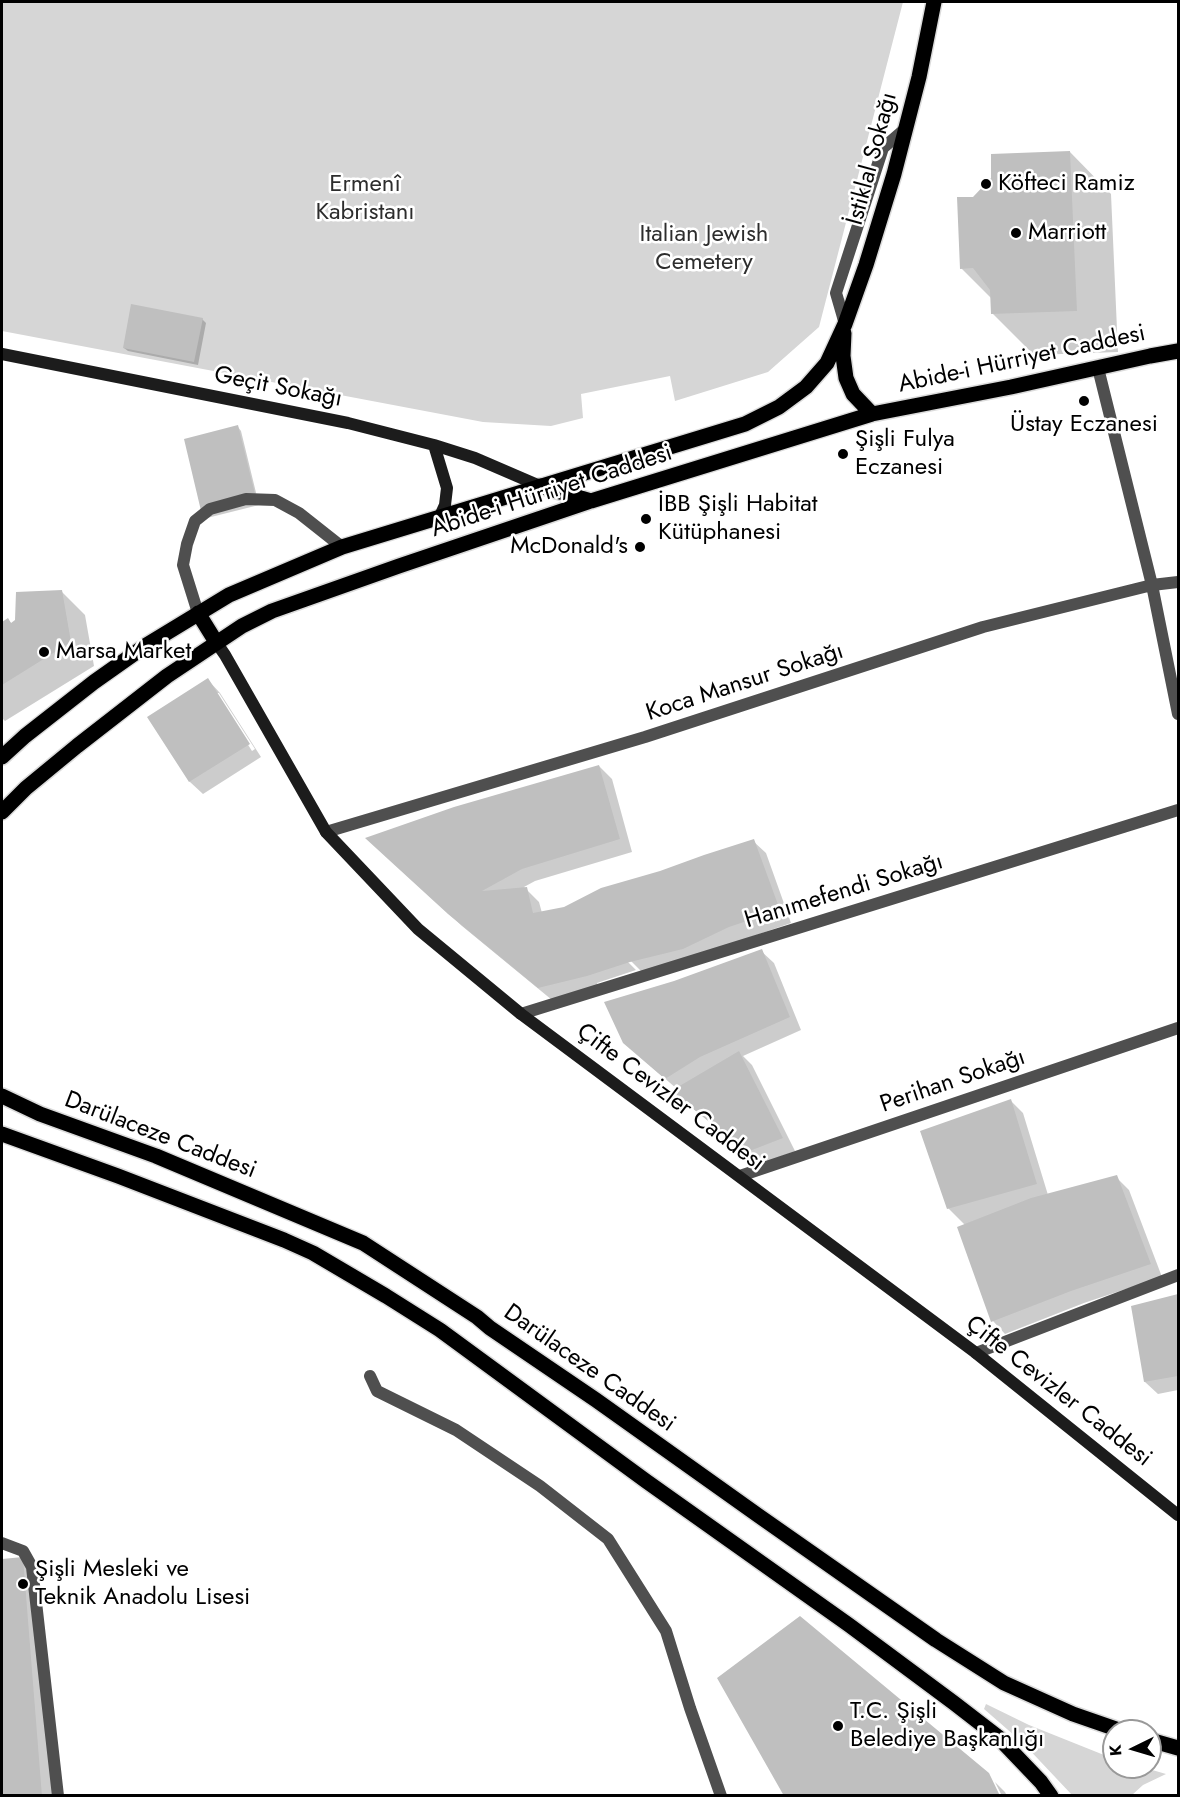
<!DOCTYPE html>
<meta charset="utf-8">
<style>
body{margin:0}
#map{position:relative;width:1180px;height:1797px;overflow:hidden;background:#fff;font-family:Jost,sans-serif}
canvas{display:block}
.frame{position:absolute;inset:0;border:3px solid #000;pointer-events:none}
.north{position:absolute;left:1102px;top:1719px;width:60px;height:60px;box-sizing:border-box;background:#fff;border:2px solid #999;border-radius:50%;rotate:265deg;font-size:16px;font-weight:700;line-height:24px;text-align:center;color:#000}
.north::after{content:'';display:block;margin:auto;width:21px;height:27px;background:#000;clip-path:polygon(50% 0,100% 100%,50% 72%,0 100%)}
</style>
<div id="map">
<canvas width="1180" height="1797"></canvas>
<div class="frame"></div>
<div class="north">K</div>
</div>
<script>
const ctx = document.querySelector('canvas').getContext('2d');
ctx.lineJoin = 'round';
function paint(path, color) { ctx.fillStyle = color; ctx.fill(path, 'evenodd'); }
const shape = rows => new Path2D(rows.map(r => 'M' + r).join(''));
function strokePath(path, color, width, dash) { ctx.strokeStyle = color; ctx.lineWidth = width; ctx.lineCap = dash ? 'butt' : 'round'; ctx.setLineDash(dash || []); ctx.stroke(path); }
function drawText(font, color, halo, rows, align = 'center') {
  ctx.font = font + ' Jost,sans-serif'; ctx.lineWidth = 5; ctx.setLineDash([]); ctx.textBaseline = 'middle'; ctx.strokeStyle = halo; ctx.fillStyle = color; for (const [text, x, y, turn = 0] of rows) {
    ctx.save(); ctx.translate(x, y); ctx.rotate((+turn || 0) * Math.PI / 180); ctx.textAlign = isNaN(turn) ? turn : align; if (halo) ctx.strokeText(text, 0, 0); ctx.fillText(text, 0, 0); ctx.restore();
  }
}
paint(shape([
 [2,2,903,2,819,327,768,372,675,401,670,376,581,394,583,418,551,426,483,422,2,331],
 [986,1704,1029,1725,1114,1759,1114,1767,1142,1767,1166,1774,1143,1785,1132,1795,1072,1795,1023,1743,984,1709]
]), '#d6d6d6');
paint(shape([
 [1070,152,1111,194,1118,352,1034,355,992,313,992,299,961,268,974,198],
 [202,319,206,323,198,365,128,351,124,348],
 [238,427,241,431,259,505,207,518],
 [61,591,85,615,94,666,5,721,2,718,2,624,8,620,12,624],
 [208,680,220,693,261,757,203,794,190,782,149,717],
 [215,693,219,693,255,749,252,751],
 [599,766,612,779,632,852,535,881,524,887,539,902,542,913,563,908,753,841,766,853,791,923,644,974,630,960,626,960,636,970,597,983,599,988,552,1000,462,926,379,850],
 [761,951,774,963,801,1030,743,1056,752,1065,795,1151,761,1164,686,1103,674,1091,677,1089,638,1055,674,982],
 [1011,1101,1023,1113,1048,1195,1116,1177,1129,1190,1162,1277,1084,1303,1005,1334,993,1321,959,1227,965,1225,948,1208],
 [1178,1295,1178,1390,1158,1394,1145,1382,1132,1307],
 [23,1558,35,1571,53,1796,2,1796,2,1560],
 [995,1782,1005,1792,1007,1796,1002,1796]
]), '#0003');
paint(shape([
 [1070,151,1077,311,991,314,990,290,973,268,960,269,957,197,973,197,991,178,991,154],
 [131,304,203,318,194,362,123,348],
 [238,425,257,502,202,515,184,439],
 [62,590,71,642,2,685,2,622,8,618,11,623,15,620,16,592],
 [208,678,250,744,189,782,147,717],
 [599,765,620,839,522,869,482,891,527,887,533,913,564,907,601,888,660,871,704,855,754,839,780,910,729,927,683,949,630,962,587,976,538,988,448,914,365,838,454,807],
 [762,949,790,1017,700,1057,665,1079,623,1043,604,1002,674,981],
 [739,1051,783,1138,747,1152,671,1091],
 [1011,1099,1037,1184,947,1209,920,1131],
 [1117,1175,1151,1264,1071,1291,991,1322,957,1227,1031,1198],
 [1178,1294,1178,1376,1144,1382,1131,1306],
 [23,1557,42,1796,2,1796,2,1559],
 [800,1616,989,1773,1000,1796,784,1796,717,1678]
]), '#bfbfbf');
const primary = shape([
 [844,333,843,356,846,378,853,394,872,414],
 [540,486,591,501],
 [198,613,216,642],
 [2,757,25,736,94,682,145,646,229,595,342,547,745,424,779,407,806,387,827,363,845,324,866,265,894,174,919,77,934,2],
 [2,812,26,788,77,746,167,676,242,626,272,611,399,566,591,501,872,414,1011,387,1150,356,1178,351],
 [2,1096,40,1114,156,1156,363,1243,477,1317,490,1328,596,1400,759,1516,936,1640,1004,1683,1073,1714,1122,1731],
 [2,1134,118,1176,284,1240,313,1253,386,1296,440,1330,646,1481,849,1625,954,1703,998,1737,1041,1782,1051,1796],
 [1150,1740,1178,1748]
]);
strokePath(primary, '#dbdbdb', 18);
strokePath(shape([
 [845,324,836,293,883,148,905,129],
 [198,613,183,565,187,544,195,521,210,509,246,499,275,500,299,513,342,547],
 [370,1376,377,1391,456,1430,540,1486,608,1539,666,1631,690,1708,721,1796],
 [2,1543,23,1551,32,1567,58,1796]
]), '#4f4f4f', 12);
strokePath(shape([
 [1098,368,1152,585,1178,714],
 [326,832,645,737,983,627,1152,585,1178,582],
 [521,1014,1178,810],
 [740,1176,1178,1028],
 [976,1353,1178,1275]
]), '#4f4f4f', 12);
strokePath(shape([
 [2,354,348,423,434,445,475,458,540,486],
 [434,445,447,488,445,505,440,516],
 [216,642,225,655,326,832,418,929,521,1014,976,1353,1178,1515]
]), '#1c1c1c', 12);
strokePath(primary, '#000', 15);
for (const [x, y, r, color] of [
 [986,184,6,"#000"],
 [1016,233,6,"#000"],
 [1084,401,6,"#000"],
 [843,454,6,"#000"],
 [646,519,6,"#000"],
 [640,547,6,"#000"],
 [44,652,6,"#000"],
 [23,1584,6,"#000"],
 [838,1726,6,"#000"]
]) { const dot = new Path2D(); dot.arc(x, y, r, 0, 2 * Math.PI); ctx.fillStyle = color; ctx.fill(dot); strokePath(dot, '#fff', 2); }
drawText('24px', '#000', '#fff', [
 ["İstiklal Sokağı",873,159,-75],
 ["Abide-i Hürriyet Caddesi",1022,360,-12],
 ["Geçit Sokağı",278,388,11],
 ["Abide-i Hürriyet Caddesi",552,492,-18],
 ["Koca Mansur Sokağı",745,683,-18],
 ["Hanımefendi Sokağı",844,892,-17],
 ["Perihan Sokağı",953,1082,-19],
 ["Çifte Cevizler Caddesi",670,1098,37],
 ["Darülaceze Caddesi",160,1136,21],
 ["Darülaceze Caddesi",589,1369,35],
 ["Çifte Cevizler Caddesi",1058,1392,38]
]);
drawText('24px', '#000', '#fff', [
 ["Köfteci Ramiz",998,184],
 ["Marriott",1028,233],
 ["Üstay Eczanesi",1084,425,"center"],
 ["Şişli Fulya",855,440],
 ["Eczanesi",855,468],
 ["İBB Şişli Habitat",658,505],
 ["Kütüphanesi",658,533],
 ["McDonald's",628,547,"right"],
 ["Marsa Market",56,652],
 ["Şişli Mesleki ve",35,1570],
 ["Teknik Anadolu Lisesi",35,1598],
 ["T.C. Şişli",850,1712],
 ["Belediye Başkanlığı",850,1740]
], 'left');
drawText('24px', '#2d2d2d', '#fff', [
 ["Ermenî",365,185],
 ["Kabristanı",365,213],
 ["Italian Jewish",704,235],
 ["Cemetery",704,263]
]);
</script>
